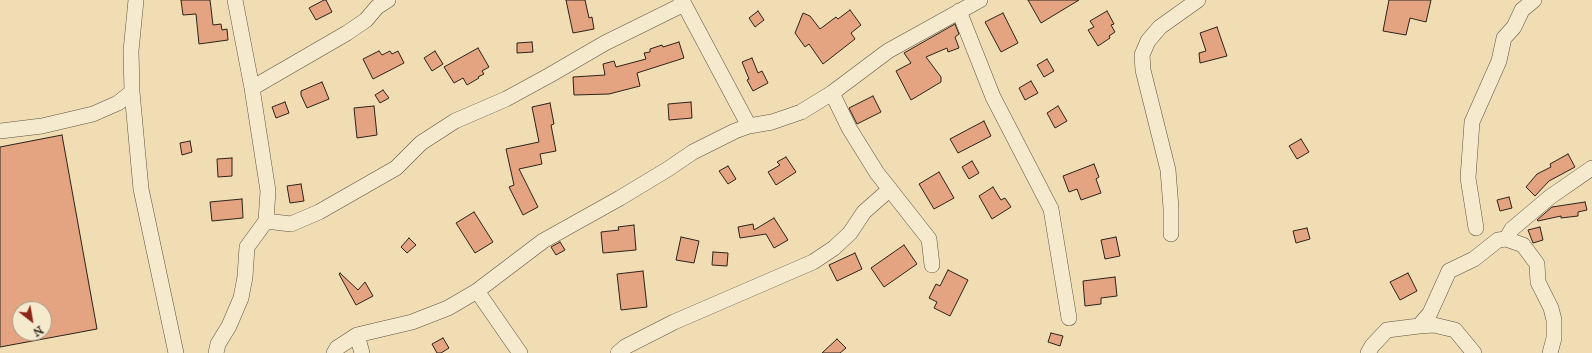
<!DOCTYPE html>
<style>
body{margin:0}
#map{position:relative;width:1592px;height:353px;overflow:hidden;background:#f0ddb3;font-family:"IM FELL Great Primer",serif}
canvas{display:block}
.north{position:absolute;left:12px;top:301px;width:40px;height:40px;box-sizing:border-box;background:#f5e9ce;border:1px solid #a59a85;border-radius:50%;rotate:149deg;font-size:11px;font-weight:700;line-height:16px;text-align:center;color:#2d2318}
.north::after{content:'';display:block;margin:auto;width:14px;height:18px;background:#8f2418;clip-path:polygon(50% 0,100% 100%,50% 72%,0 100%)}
</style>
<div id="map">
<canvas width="1592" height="353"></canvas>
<div class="north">N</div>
</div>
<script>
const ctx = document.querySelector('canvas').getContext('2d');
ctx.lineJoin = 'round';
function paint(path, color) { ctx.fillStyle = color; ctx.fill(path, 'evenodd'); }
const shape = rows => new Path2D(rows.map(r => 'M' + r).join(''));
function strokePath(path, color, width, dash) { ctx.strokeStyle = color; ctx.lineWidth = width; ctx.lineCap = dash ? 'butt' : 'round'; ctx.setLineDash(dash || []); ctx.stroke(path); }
const building = shape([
 [181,0,210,0,213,25,221,24,222,30,227,29,228,40,199,44,196,14,183,15,181,0],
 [324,0,326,0,332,12,316,20,309,8,324,0],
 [566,0,585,0,589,18,592,17,594,29,573,33,566,0],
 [1028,0,1079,0,1041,23,1028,0],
 [1389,0,1431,0,1426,22,1410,18,1406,35,1383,31,1389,0],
 [850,10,861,25,851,33,855,39,823,64,809,44,805,47,795,33,803,13,810,16,820,29,836,17,838,19,850,10],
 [758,11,764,20,755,27,749,18,758,11],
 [1107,11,1114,24,1111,25,1115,32,1109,36,1110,38,1098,46,1088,30,1094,27,1090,21,1107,11],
 [1003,13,1018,43,1001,52,985,22,1003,13],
 [955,24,959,34,955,37,959,48,948,52,947,48,926,57,941,77,941,82,911,100,896,71,911,63,904,53,955,24],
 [1217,27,1227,56,1200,63,1199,53,1206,51,1200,33,1217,27],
 [532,42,533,52,517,53,517,43,532,42],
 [679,42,684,58,637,73,640,86,609,94,574,95,573,77,605,75,603,64,614,61,616,67,646,59,644,53,650,52,650,49,662,45,663,47,679,42],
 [478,48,489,67,482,71,484,74,478,77,479,78,467,85,463,78,454,83,444,67,478,48],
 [379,51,382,55,390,51,392,54,398,51,404,63,373,79,363,59,379,51],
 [435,51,443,64,432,71,424,58,435,51],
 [752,58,758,73,762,71,768,83,753,91,747,80,749,79,742,62,752,58],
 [1047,59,1054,71,1044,77,1037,65,1047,59],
 [1031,81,1038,93,1025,100,1019,88,1031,81],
 [322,82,329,99,307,108,301,95,301,91,322,82],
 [383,90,389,98,380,103,375,95,383,90],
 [873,96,881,112,857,124,849,108,873,96],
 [285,102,289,113,276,118,272,107,285,102],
 [691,102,692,118,669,120,668,104,691,102],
 [550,103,554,124,551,125,556,151,540,154,542,164,519,169,538,207,523,215,509,187,514,185,506,149,539,142,532,107,550,103],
 [374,106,377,135,357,138,354,108,374,106],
 [1058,106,1067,121,1055,128,1047,113,1058,106],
 [984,121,991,136,958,153,950,139,984,121],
 [62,135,97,329,0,347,0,147,62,135],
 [20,309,44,309,44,333,20,333,20,309],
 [1301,139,1309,152,1297,159,1289,146,1301,139],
 [190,141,192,152,182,155,180,143,190,141],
 [1568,154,1575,167,1549,181,1535,196,1526,187,1537,174,1551,167,1550,164,1568,154],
 [786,157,796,172,776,185,768,172,780,165,777,162,786,157],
 [232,158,232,176,218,177,217,159,232,158],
 [972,161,979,173,969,179,962,167,972,161],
 [1094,164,1099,177,1096,179,1101,193,1081,200,1077,189,1069,192,1063,176,1094,164],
 [728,166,736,179,728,184,719,171,728,166],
 [939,172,954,198,934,209,919,184,939,172],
 [301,184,304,201,290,203,287,186,301,184],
 [993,187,1001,200,1005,198,1011,207,992,219,979,196,993,187],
 [1509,197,1512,208,1500,211,1497,200,1509,197],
 [242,199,243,218,212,221,210,202,242,199],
 [1585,202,1587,210,1578,212,1578,216,1561,218,1561,216,1538,221,1537,220,1552,207,1585,202],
 [474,212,493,242,475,253,456,223,474,212],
 [774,218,788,240,774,248,766,234,740,238,738,227,753,224,754,230,774,218],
 [634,225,636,250,603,253,601,232,619,230,618,227,634,225],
 [1540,227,1543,240,1533,243,1528,230,1540,227],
 [1307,228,1310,239,1296,243,1293,231,1307,228],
 [681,237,699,241,694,263,676,260,681,237],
 [1116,237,1120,256,1105,259,1101,240,1116,237],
 [409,238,416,245,407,253,401,247,409,238],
 [560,242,565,250,556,255,551,247,560,242],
 [904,245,917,264,884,287,871,268,904,245],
 [713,252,728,253,727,266,712,265,713,252],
 [855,253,862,269,837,281,829,265,855,253],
 [948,270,968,280,950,316,934,308,937,302,929,298,936,284,940,286,948,270],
 [643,271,647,307,621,310,617,274,643,271],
 [340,273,358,290,365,282,373,296,356,305,339,274,340,273],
 [1408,273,1417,291,1400,300,1390,282,1408,273],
 [1115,277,1117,296,1101,298,1101,304,1085,306,1083,281,1115,277],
 [1051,333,1063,336,1060,346,1048,342,1051,333],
 [443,338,449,348,441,353,437,353,432,344,443,338],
 [837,339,846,348,840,353,822,353,837,339]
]);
paint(building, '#e4a482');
strokePath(building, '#2d2318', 1);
const minor = shape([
 [136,0,131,51,132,92,141,189,176,353],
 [235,0,252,88],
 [684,4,749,126],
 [959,11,993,97,1051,209,1069,318],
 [832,93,849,128,877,173,929,239,932,265],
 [0,131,42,126,93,114,118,103,132,92],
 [266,221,268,191,252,88,347,33,366,20,377,7,388,0],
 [1476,228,1468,178,1472,122,1499,61,1504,38,1514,27,1522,10,1534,0],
 [1171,234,1171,208,1168,170,1143,70,1142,55,1148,41,1160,27,1198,0],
 [1506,239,1523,245,1537,264,1538,282,1551,308,1554,320,1554,338,1550,353],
 [477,291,520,353],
 [1419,326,1434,325,1455,330,1474,353],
 [357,335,362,353],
 [216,353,218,344,229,326,241,298,245,277,247,247,266,221,291,224,319,212,396,168,421,143,455,121,506,99,550,75,605,43,684,4,681,0],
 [334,353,337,348,357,335,412,322,448,308,477,291,543,241,620,198,668,169,693,152,735,131,749,126,772,122,801,112,832,93,888,51,980,0],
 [618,353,625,347,674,322,813,262,834,248,850,233,864,212,890,189],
 [1368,353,1372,346,1387,330,1419,326,1430,313,1449,271,1474,259,1498,240,1506,239,1512,229,1550,197,1592,168]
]);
strokePath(minor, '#5e523f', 16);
strokePath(minor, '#f5e9ce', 15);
</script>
